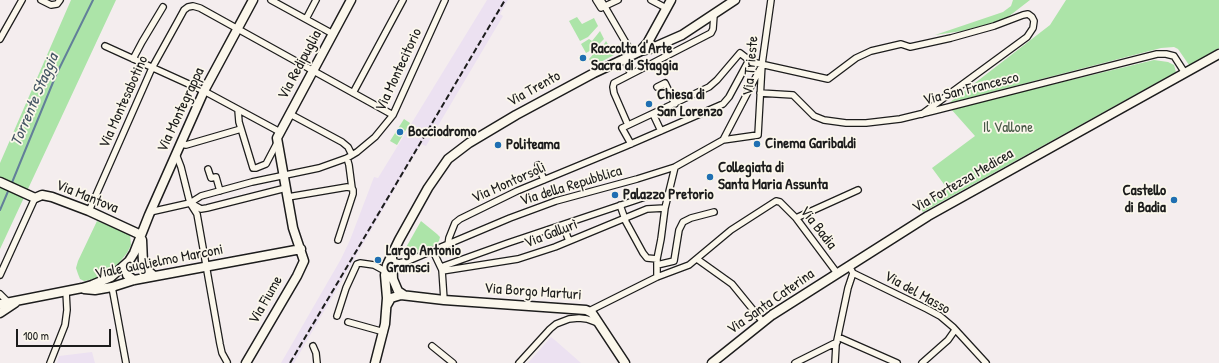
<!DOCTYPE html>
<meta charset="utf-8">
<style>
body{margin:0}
#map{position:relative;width:1219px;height:363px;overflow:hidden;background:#f4edee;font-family:"Patrick Hand",sans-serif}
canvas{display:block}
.scale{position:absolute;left:16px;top:329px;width:95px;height:18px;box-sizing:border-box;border:2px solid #1c1c1c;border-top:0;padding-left:5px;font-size:12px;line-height:14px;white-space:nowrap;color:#1c1c1c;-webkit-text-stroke:3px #fbf7ec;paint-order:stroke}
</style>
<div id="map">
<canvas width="1219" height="363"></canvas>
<div class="scale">100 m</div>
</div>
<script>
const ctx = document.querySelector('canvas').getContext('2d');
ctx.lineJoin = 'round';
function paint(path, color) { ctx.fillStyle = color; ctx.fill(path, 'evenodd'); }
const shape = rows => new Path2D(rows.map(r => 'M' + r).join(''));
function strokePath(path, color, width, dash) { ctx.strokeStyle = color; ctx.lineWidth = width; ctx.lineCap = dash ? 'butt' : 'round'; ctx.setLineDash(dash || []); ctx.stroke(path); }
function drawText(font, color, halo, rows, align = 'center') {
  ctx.font = font + ' "Patrick Hand",sans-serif'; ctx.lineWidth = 3.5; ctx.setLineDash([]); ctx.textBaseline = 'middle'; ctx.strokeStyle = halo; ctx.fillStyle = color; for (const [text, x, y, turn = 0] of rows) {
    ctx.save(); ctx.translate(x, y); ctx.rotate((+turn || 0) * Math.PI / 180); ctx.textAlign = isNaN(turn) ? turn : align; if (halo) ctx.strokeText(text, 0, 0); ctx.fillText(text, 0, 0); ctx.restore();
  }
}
paint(shape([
 [487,0,508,0,500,14,503,16,426,146,421,144,294,363,281,363,341,259,350,240,374,177,378,178],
 [551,337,556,341,581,363,528,363],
 [92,352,95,363,57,363,59,356]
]), '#ece1f1');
paint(shape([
 [71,0,116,0,0,249,0,163],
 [1013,0,1030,0,1008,17,996,22,962,31,935,35,1003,12,1011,6],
 [1066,0,1219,0,1219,48,1189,65,1178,49,1174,47,1161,48,949,103,1050,25],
 [577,17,582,24,594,18,598,26,588,37,580,41,569,21],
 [600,31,604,39,595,48,586,53,581,44,589,39,592,41],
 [606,41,614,55,593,66,589,59,597,50,599,52],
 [1154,60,1168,62,1174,65,1176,72,923,212,919,207,946,187,932,168,975,136,951,109],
 [404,119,410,123,397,145,390,141],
 [97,221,130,234,131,245,127,253,114,269,99,278,84,281,80,279,78,274,76,268,78,261],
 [421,221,437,234,440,237,439,241,433,247,408,258,405,258,403,255,404,251]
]), '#ace4a8');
strokePath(shape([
 [11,185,56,75,93,0],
 [0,210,9,189]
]), '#627f99', 2);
const street = shape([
 [41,0,51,5,57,4,60,0],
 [271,0,333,34],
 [596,0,601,8,618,0],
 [601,0,633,55],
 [651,0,666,8],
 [306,19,316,0],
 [0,39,22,0],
 [105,46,204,91,280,132],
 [133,59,142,42,163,7],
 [624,59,631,74],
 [657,87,665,83,675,104],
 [353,93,403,0],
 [760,93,793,95,814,116,824,120,846,123,866,123,900,119,933,111,1157,54,1166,54,1174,56,1185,73],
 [238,110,239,122,253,168,256,168,266,164,277,143],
 [290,114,342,142,348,147,352,155],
 [653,114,661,131],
 [628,125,614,93,613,87,614,83,711,33,713,29,714,15],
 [723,140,760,69],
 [180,144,186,145,241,129],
 [631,144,622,128,709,87,717,80,740,53,749,60,756,63,828,79,856,58,871,51,901,44,910,47,951,38,994,26,1023,15,1028,14,1032,17,1034,21,1033,28,1027,37,922,114],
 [176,154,181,167,190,203,197,214,220,344,222,353,227,362],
 [347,158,349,165,352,188],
 [538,165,544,180],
 [208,169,211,178,216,177,220,191],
 [288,197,347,187,352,188,353,190,353,194,338,240],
 [194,205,201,209,207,208,286,188],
 [620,205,626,222,643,253,647,258,657,259],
 [89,211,152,68,178,21,184,10,188,7,193,6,200,8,393,115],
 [150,212,190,203,201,196,252,182,319,168,347,158,357,152,375,137,393,115,445,0],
 [796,218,858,190],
 [563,225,569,241],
 [448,245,449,238,455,223,460,219,517,191,626,146,723,104,729,97,749,60],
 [433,251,442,270,444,300],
 [697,259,732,284,763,322],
 [392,261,399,263,408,261,510,218,556,201,637,179,675,167,723,140,758,135,762,64,771,0],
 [657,265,674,261,679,230,683,222,691,218,714,212],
 [849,266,853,273,857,275,927,309,940,316,953,327,986,363],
 [441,267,508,243,651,195],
 [442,271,518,259,555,247,647,209,665,208],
 [0,275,35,198],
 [657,277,657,259,661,239,665,208,675,167],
 [112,287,126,363],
 [0,294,8,302],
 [589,311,657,277,689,265,731,230,776,201,780,202,796,218,837,273],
 [337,316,346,288,357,264,360,263,374,265,385,271],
 [348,322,384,332],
 [838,337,897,363],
 [313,346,316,353,317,363],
 [432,346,453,363],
 [50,363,65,325,67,310,66,291],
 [519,363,550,329,556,324,569,319,579,318,587,319,598,323],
 [795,363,837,342],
 [835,363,836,345,848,288,853,273],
 [922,363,948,340,955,330]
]);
const secondary = shape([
 [641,50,648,42,671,0],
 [0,182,35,198,42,195,52,197,89,211,141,235],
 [142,240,143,263,145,268,154,276],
 [392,257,393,279,398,291,404,295],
 [126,264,127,275,134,280],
 [84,289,95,290,112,287,134,280,301,249],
 [0,304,82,288,92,285,111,277,129,261,134,253,149,215,204,91,253,0],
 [387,305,391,298,401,295,444,300,586,310,592,313,625,363],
 [0,313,15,303],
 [246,363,297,276,304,261,293,228,277,138,351,0],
 [375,363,385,324,387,298,385,275,387,265,399,240,428,188,448,159,469,143,516,115,594,73,641,51,650,49,682,35,735,0],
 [712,363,772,315,928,216,1219,54]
]);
strokePath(street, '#1c1c1c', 8);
strokePath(secondary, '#1c1c1c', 11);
strokePath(street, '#fbf7ec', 5.5);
strokePath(secondary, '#fbf7ec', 8);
strokePath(shape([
 [290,363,505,0]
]), '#1c1c1c', 2, [6, 3]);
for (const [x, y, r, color] of [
 [583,58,4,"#1f6fb2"],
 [649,104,4,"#1f6fb2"],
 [400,132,4,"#1f6fb2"],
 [757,144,4,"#1f6fb2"],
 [498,145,4,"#1f6fb2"],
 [710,177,4,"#1f6fb2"],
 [615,195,4,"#1f6fb2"],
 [1174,200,4,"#1f6fb2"],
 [378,260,4,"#1f6fb2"]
]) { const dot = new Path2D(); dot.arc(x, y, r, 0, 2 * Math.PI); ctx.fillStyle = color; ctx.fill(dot); strokePath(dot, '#fbf7ec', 1.5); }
drawText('bold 15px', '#1c1c1c', '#fbf7ec', [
 ["Raccolta d'Arte",591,49],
 ["Sacra di Staggia",591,66],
 ["Chiesa di",657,95],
 ["San Lorenzo",657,112],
 ["Bocciodromo",408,132],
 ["Cinema Garibaldi",765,144],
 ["Politeama",506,145],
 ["Collegiata di",718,168],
 ["Santa Maria Assunta",718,185],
 ["Castello",1166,191,"right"],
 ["di Badia",1166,208,"right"],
 ["Palazzo Pretorio",623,195],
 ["Largo Antonio",386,251],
 ["Gramsci",386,268]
], 'left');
drawText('15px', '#1c1c1c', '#fbf7ec', [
 ["Via Redipuglia",300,65,-62],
 ["Via Trieste",751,66,-85],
 ["Via Montecitorio",399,70,-65],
 ["Via Trento",534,89,-29],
 ["Via San Francesco",971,89,-14],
 ["Via Montesabotino",124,102,-66],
 ["Via Montegrappa",181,110,-65],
 ["Via Fortezza Medicea",963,181,-30],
 ["Via Montorsoli",509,183,-24],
 ["Via della Repubblica",571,186,-17],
 ["Via Mantova",87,197,22],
 ["Via Badia",818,228,52],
 ["Via Gallurì",551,234,-21],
 ["Viale Guglielmo Marconi",159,262,-11],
 ["Via Borgo Marturi",533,292,4],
 ["Via del Masso",917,293,29],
 ["Via Fiume",266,300,-60],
 ["Via Santa Caterina",771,302,-35]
]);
drawText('15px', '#475846', '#fbf7ec', [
 ["Il Vallone",1008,128]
]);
drawText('italic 16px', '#455665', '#fbf7ec', [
 ["Torrente Staggia",35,100,-67]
]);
</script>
